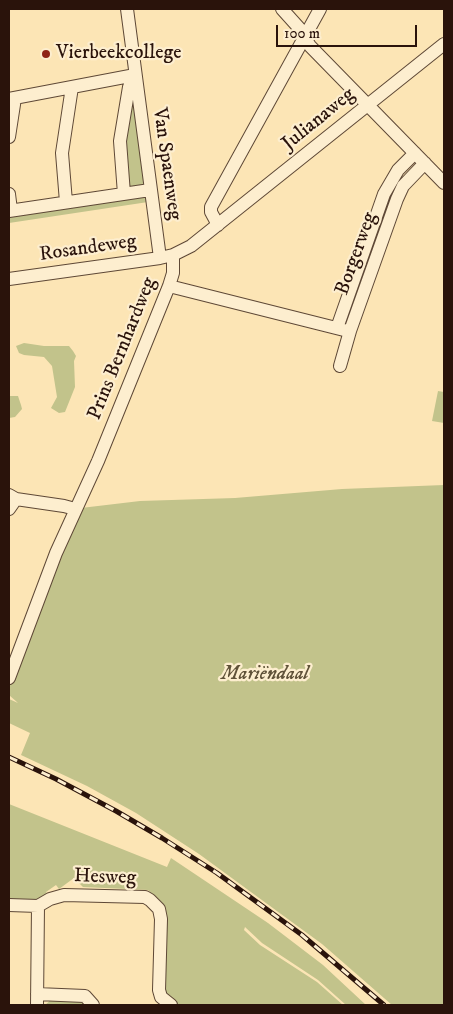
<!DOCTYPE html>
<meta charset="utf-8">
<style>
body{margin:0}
#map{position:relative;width:453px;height:1014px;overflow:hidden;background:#fce5b5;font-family:"IM FELL DW Pica",serif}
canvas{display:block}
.frame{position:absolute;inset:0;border:10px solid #2a130b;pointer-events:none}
.scale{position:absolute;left:276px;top:25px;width:141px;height:22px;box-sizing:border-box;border:2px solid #2a130b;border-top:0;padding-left:6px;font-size:15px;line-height:18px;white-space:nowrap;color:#2a130b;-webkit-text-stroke:4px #fdeecf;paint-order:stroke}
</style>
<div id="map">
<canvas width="453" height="1014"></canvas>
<div class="frame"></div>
<div class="scale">100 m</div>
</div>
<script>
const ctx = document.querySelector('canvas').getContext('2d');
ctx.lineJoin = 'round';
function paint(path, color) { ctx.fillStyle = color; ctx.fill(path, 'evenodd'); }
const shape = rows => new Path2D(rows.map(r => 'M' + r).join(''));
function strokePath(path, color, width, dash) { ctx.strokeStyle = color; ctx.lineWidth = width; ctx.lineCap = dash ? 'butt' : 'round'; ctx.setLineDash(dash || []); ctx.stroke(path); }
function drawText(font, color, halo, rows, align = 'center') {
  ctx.font = font + ' "IM FELL DW Pica",serif'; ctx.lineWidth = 4.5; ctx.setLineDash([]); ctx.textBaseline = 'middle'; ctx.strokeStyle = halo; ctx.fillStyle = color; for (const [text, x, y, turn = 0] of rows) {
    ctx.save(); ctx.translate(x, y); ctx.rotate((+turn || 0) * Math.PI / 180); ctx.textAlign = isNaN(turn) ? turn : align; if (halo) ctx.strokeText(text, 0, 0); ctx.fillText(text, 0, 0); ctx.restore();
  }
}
paint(shape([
 [133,95,146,187,129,189,123,157],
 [147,196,148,202,9,223,9,214],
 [24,343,44,346,69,346,73,351,76,356,74,361,75,387,65,412,59,413,51,408,57,397,52,366,44,357,24,355,19,353,16,346],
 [438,391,444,392,444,423,432,421],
 [9,396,18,396,21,405,22,409,15,417,9,418],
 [444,485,444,1005,392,1005,322,944,199,854,136,813,87,786,21,755,30,733,9,723,9,699,18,703,9,695,9,686,81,508,140,501,235,498,342,489],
 [9,804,167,867,171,858,268,923,323,965,366,1005,346,1005,318,980,262,943,245,927,244,930,260,945,317,982,343,1005,177,1005,172,1001,165,991,152,894,148,890,83,887,74,878,59,889,56,885,46,892,48,895,37,903,9,901],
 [52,999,82,1000,89,1005,45,1005]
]), '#c2c38b');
const minor = shape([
 [127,9,160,258],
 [282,9,300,29,310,46,444,183],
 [9,99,135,75],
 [9,137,15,98],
 [9,194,11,210],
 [124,194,120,141,129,87,135,76],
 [66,202,62,153,72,87],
 [9,211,150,190],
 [218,225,211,212,211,207,320,9],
 [9,279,160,258,173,255,191,246,444,44],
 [169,286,344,330],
 [337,328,384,194,398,170,415,153],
 [340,366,350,331,397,199,403,186,425,163],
 [9,495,16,499,64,506,75,509],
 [9,509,16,499],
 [9,678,56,553,98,461,169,286,173,273,173,255],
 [9,905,38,906,50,899,64,895,145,897,150,900,159,909,161,919,159,990,161,997,171,1005],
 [37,994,85,996,93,1005],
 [37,1005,38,906]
]);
strokePath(minor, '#5e4836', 14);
strokePath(minor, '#fdeecf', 12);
const rail = shape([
 [9,757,56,779,116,811,162,838,217,873,302,935,384,1005]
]);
strokePath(rail, '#2a130b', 5);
strokePath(rail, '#fdeecf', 3, [9]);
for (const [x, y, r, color] of [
 [46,54,5,"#8f2418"]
]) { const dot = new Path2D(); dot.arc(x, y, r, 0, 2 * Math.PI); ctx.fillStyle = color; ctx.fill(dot); strokePath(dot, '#fdeecf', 2); }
drawText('20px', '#2a130b', '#fdeecf', [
 ["Vierbeekcollege",56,54]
], 'left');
drawText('20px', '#2a130b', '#fdeecf', [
 ["Julianaweg",319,120,-39],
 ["Van Spaenweg",166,164,82],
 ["Rosandeweg",88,249,-8],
 ["Borgerweg",357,254,-70],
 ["Prins Bernhardweg",123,349,-68],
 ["Hesweg",105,878,2]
]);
drawText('italic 20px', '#5f5138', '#fdeecf', [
 ["Mariëndaal",265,675]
]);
</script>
